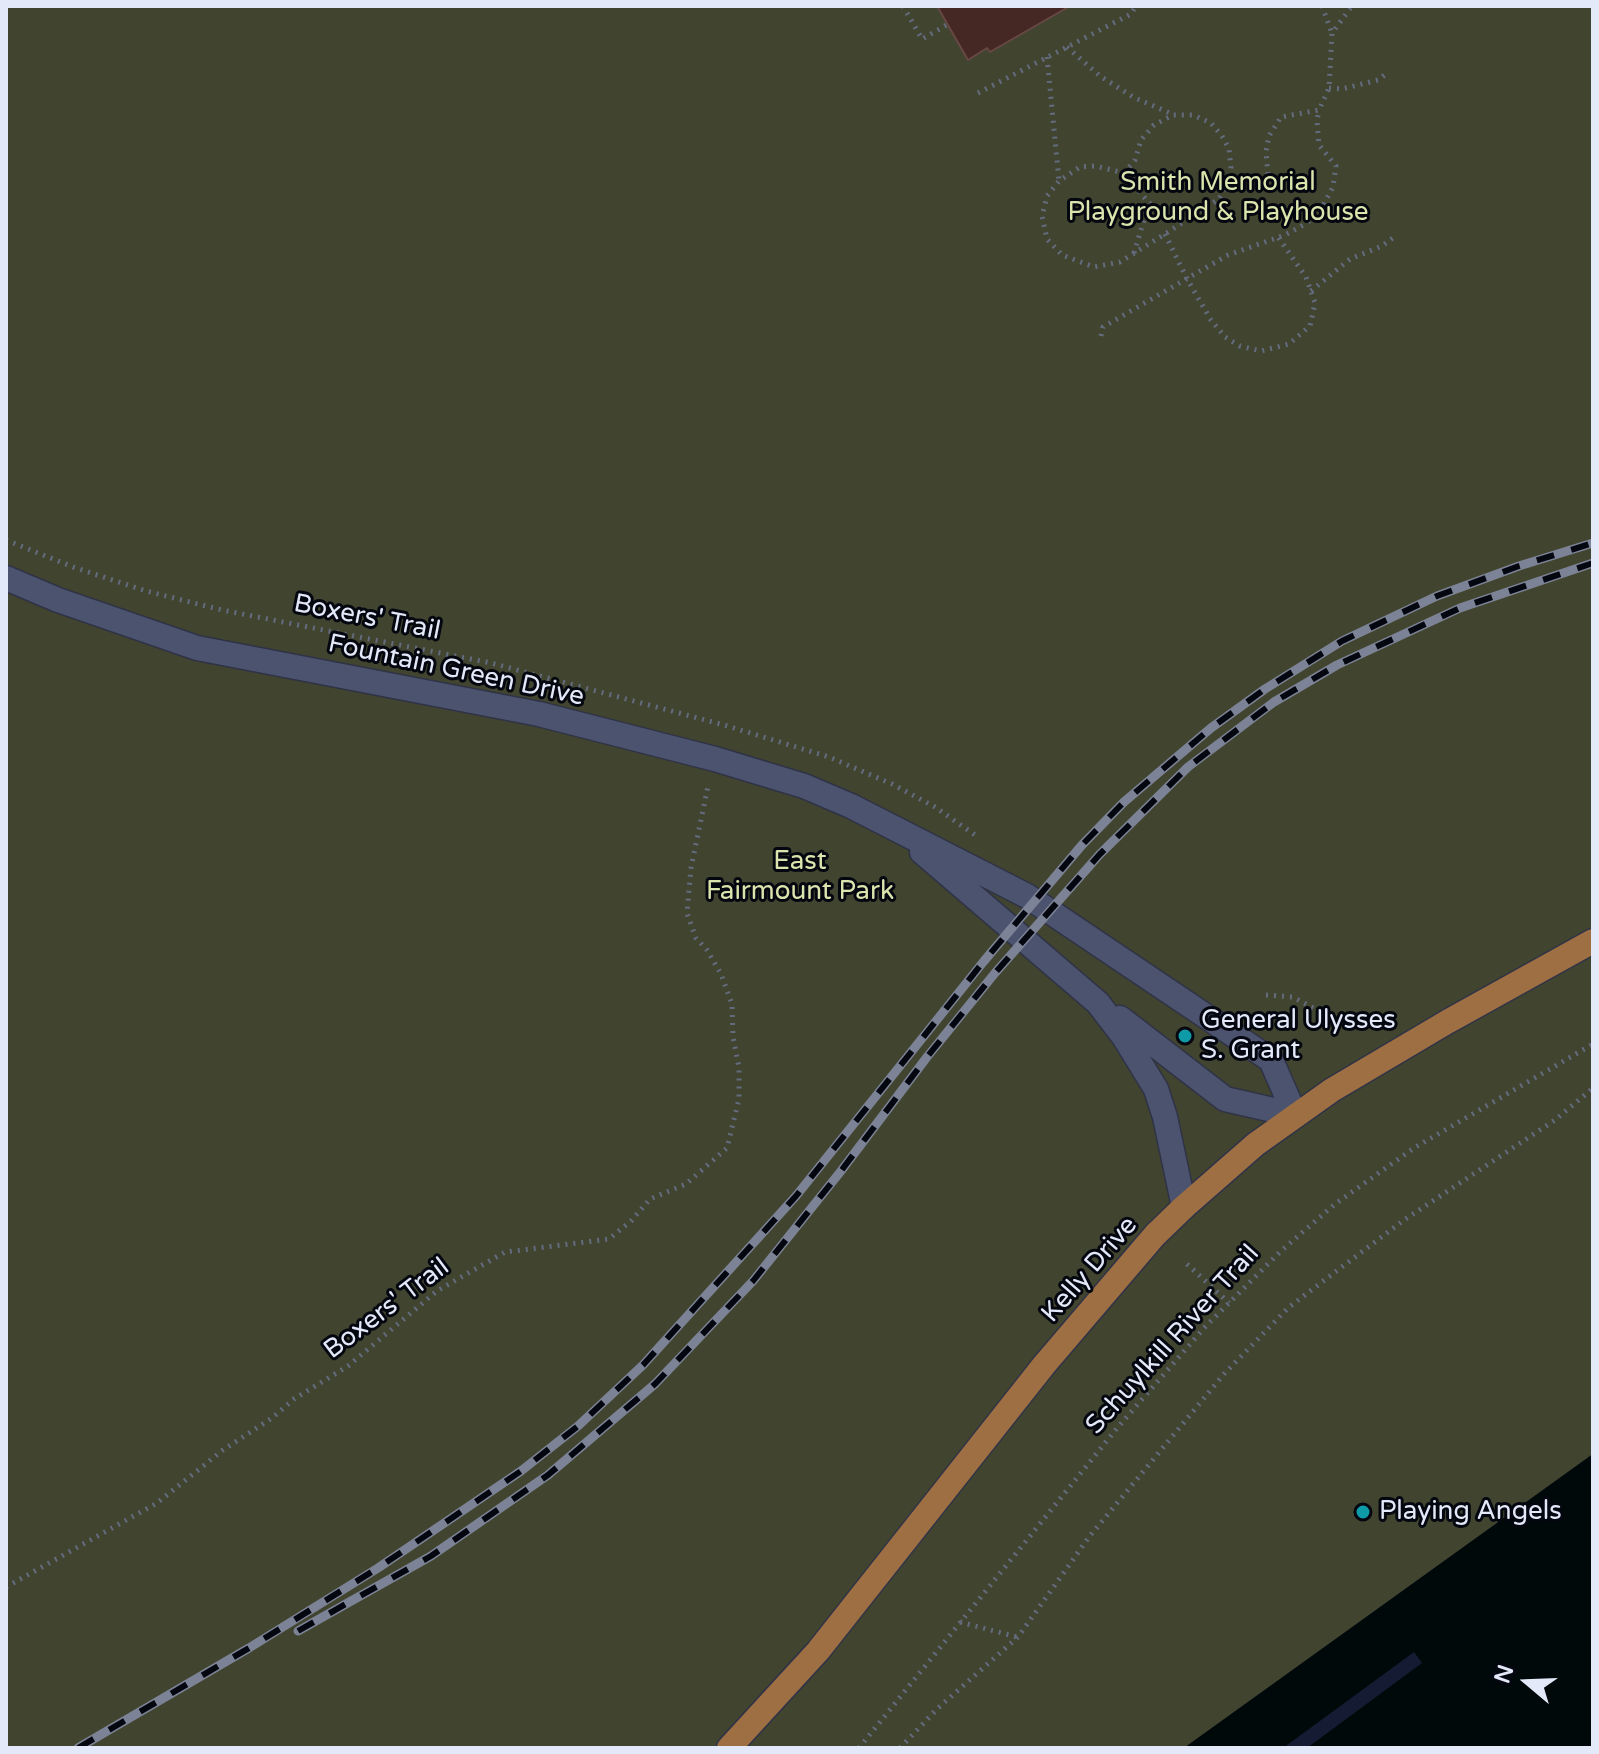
<!DOCTYPE html>
<style>
body{margin:0}
#map{position:relative;width:1599px;height:1754px;overflow:hidden;background:#151b32;font-family:"Varela Round",sans-serif}
canvas{display:block}
.frame{position:absolute;inset:0;border:8px solid #e3e9f9;pointer-events:none}
.north{position:absolute;left:1487px;top:1642px;width:80px;height:80px;-webkit-text-stroke:6px #050710;paint-order:stroke;rotate:289deg;font-size:22px;font-weight:700;line-height:32px;text-align:center;color:#e3e9f9}
.north::after{content:'';display:block;margin:auto;width:28px;height:36px;background:#e3e9f9;clip-path:polygon(50% 0,100% 100%,50% 72%,0 100%)}
</style>
<div id="map">
<canvas width="1599" height="1754"></canvas>
<div class="frame"></div>
<div class="north">N</div>
</div>
<script>
const ctx = document.querySelector('canvas').getContext('2d');
ctx.lineJoin = 'round';
function paint(path, color) { ctx.fillStyle = color; ctx.fill(path, 'evenodd'); }
const shape = rows => new Path2D(rows.map(r => 'M' + r).join(''));
function strokePath(path, color, width, dash) { ctx.strokeStyle = color; ctx.lineWidth = width; ctx.lineCap = dash ? 'butt' : 'round'; ctx.setLineDash(dash || []); ctx.stroke(path); }
function drawText(font, color, halo, rows, align = 'center') {
  ctx.font = font + ' "Varela Round",sans-serif'; ctx.lineWidth = 6; ctx.setLineDash([]); ctx.textBaseline = 'middle'; ctx.strokeStyle = halo; ctx.fillStyle = color; for (const [text, x, y, turn = 0] of rows) {
    ctx.save(); ctx.translate(x, y); ctx.rotate((+turn || 0) * Math.PI / 180); ctx.textAlign = isNaN(turn) ? turn : align; if (halo) ctx.strokeText(text, 0, 0); ctx.fillText(text, 0, 0); ctx.restore();
  }
}
paint(shape([
 [6,6,1593,6,1593,1454,1184,1748,6,1748]
]), '#41452f');
paint(shape([
 [1593,1454,1593,1748,1184,1748]
]), '#000909');
paint(shape([
 [1414,1652,1422,1663,1307,1748,1283,1748]
]), '#151b32');
const building = shape([
 [937,6,1070,6,990,52,987,48,968,60,937,6]
]);
paint(building, '#452724');
strokePath(building, '#684844', 2);
const minor = shape([
 [6,578,58,600,197,648,539,714,715,759,804,786,851,806,1027,896,1271,1060,1295,1115],
 [922,852,1098,1003,1124,1037,1156,1089,1165,1117,1184,1207],
 [1120,1018,1225,1099,1295,1115]
]);
const major = shape([
 [729,1748,818,1651,1044,1365,1155,1235,1184,1207,1256,1144,1332,1090,1447,1022,1593,941]
]);
strokePath(minor, '#303346', 27);
strokePath(major, '#303346', 27);
strokePath(shape([
 [903,6,922,39,948,24],
 [1322,6,1332,33],
 [1067,47,1100,76,1133,97,1172,114],
 [1047,57,1059,181],
 [1329,88,1342,89,1378,80,1387,73],
 [978,93,1131,14,1136,6],
 [1124,173,1135,160,1141,140,1154,125,1173,115,1193,115,1211,123,1222,136,1229,149,1231,168,1228,183,1219,199,1165,234,1120,262,1094,267,1062,255,1047,239,1042,216,1047,196,1059,181,1080,167,1095,166,1124,173,1149,203,1164,210,1195,214],
 [1228,183,1240,189,1256,188,1268,175,1266,151,1269,136,1281,117,1319,110,1329,88,1332,33,1352,6],
 [1165,234,1187,279,1211,320,1225,337,1240,346,1261,351,1289,344,1310,326,1315,303,1306,277,1278,237],
 [1134,253,1149,203],
 [1311,291,1350,259,1382,246,1394,237],
 [1101,336,1103,327,1228,255,1285,235,1307,223,1321,209,1333,187,1336,166,1319,145,1317,121,1319,110],
 [6,540,73,567,146,591,222,610,491,663,724,725,829,757,892,784,935,807,975,835],
 [1266,995,1293,997,1324,1014],
 [1187,1264,1229,1303],
 [6,1587,157,1503,223,1450,272,1418,294,1399,348,1366,437,1291,505,1252,609,1239,632,1220,650,1199,686,1184,727,1148,739,1099,739,1068,733,1037,732,1004,721,974,707,950,696,938,687,913,691,868,708,786],
 [960,1622,1017,1637],
 [859,1748,1118,1427,1205,1327,1281,1251,1335,1204,1414,1148,1593,1044],
 [900,1748,937,1709,1018,1637,1089,1537,1224,1374,1289,1307,1404,1220,1555,1120,1593,1088]
]), '#656b7f', 5, [2, 6]);
strokePath(minor, '#4b536e', 24);
strokePath(major, '#9e6f43', 24);
const rail = shape([
 [298,1631,431,1556,548,1475,655,1384,753,1281,841,1171,927,1057,995,973,1100,854,1188,767,1274,702,1337,665,1460,608,1593,563],
 [78,1748,249,1648,378,1568,521,1471,578,1426,643,1365,796,1196,984,961,1082,845,1124,802,1211,728,1265,689,1342,641,1437,596,1519,566,1593,543]
]);
strokePath(rail, '#7d8396', 9);
strokePath(rail, '#050710', 6, [18]);
for (const [x, y, r, color] of [
 [1185,1036,8,"#0f9aa8"],
 [1363,1512,8,"#0f9aa8"]
]) { const dot = new Path2D(); dot.arc(x, y, r, 0, 2 * Math.PI); ctx.fillStyle = color; ctx.fill(dot); strokePath(dot, '#050710', 3); }
drawText('26px', '#dbe4ac', '#050710', [
 ["Smith Memorial",1218,183],
 ["Playground & Playhouse",1218,213],
 ["East",800,862],
 ["Fairmount Park",800,892]
]);
drawText('26px', '#e3e9f9', '#050710', [
 ["Boxers' Trail",367,618,11],
 ["Fountain Green Drive",456,671,12],
 ["Kelly Drive",1090,1270,-49],
 ["Boxers' Trail",387,1309,-37],
 ["Schuylkill River Trail",1173,1340,-48]
]);
drawText('26px', '#e3e9f9', '#050710', [
 ["General Ulysses",1201,1021],
 ["S. Grant",1201,1051],
 ["Playing Angels",1379,1512]
], 'left');
</script>
